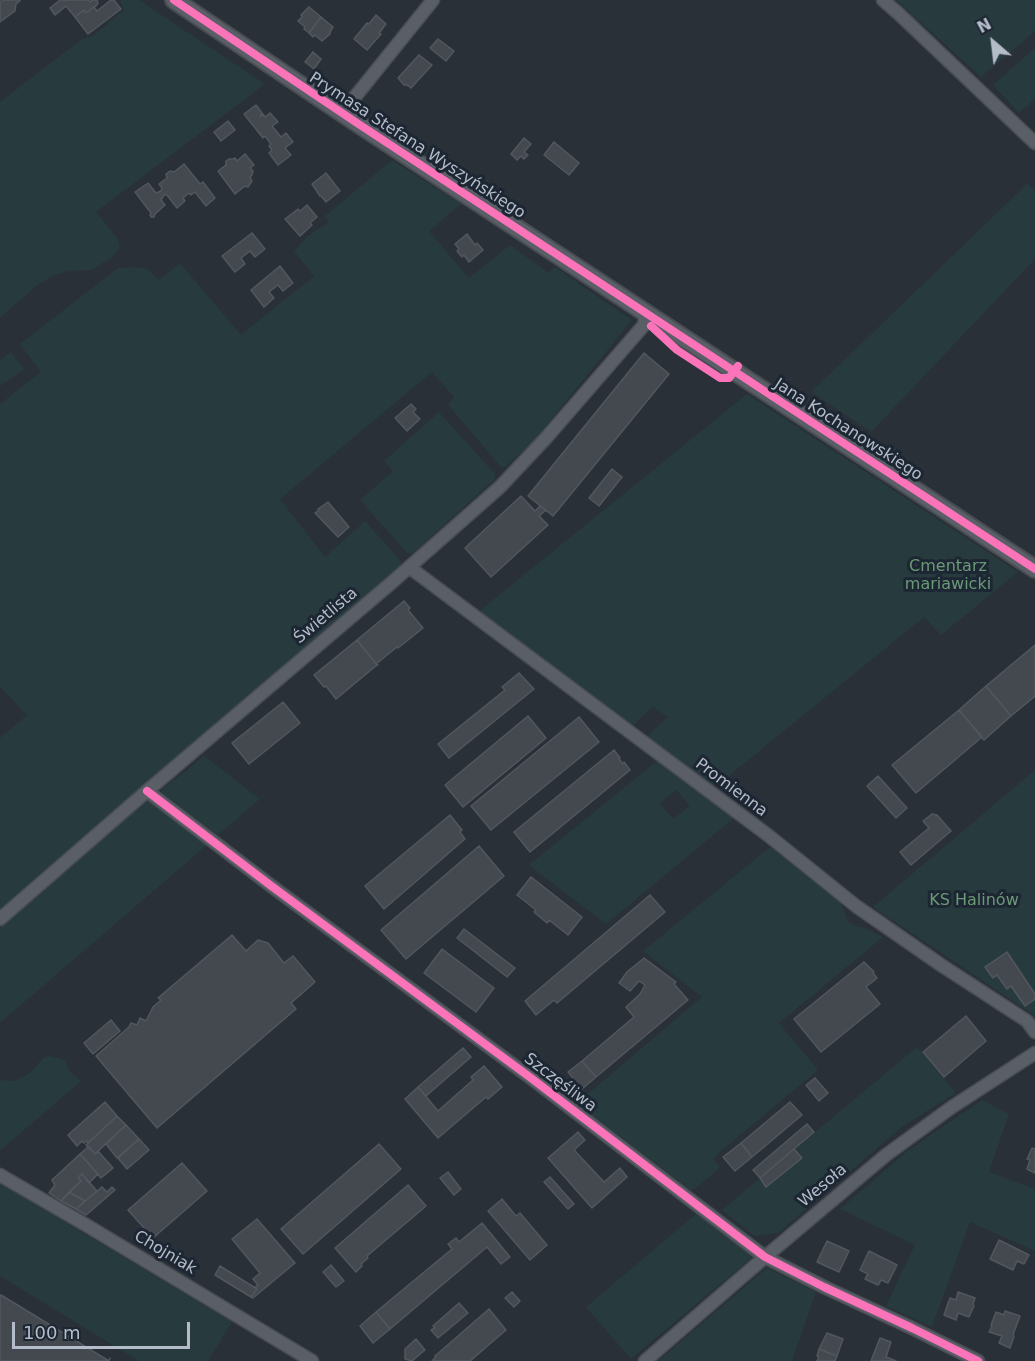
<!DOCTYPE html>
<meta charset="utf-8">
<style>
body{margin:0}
#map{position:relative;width:1035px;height:1361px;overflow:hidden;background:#2a3038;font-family:"DejaVu Sans",sans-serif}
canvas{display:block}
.north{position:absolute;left:963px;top:12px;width:60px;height:60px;-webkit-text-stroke:4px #1d2633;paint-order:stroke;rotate:332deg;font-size:16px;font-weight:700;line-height:24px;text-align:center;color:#b4bcc9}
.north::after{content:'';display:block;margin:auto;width:21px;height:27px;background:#b4bcc9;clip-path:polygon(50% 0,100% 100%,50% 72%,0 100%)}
.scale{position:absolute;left:12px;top:1322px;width:178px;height:27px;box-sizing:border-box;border:3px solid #b4bcc9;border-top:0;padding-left:8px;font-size:18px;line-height:21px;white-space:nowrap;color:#b4bcc9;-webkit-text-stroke:4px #1d2633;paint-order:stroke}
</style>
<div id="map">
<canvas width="1035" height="1361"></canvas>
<div class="north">N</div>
<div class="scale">100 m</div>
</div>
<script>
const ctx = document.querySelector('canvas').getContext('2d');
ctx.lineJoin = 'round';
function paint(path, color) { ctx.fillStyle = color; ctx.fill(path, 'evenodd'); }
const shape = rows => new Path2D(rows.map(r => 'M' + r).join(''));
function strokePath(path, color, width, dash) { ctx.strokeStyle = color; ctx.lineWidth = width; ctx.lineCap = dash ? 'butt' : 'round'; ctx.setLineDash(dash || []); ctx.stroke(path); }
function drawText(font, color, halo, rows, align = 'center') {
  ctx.font = font + ' "DejaVu Sans",sans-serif'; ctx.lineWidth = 6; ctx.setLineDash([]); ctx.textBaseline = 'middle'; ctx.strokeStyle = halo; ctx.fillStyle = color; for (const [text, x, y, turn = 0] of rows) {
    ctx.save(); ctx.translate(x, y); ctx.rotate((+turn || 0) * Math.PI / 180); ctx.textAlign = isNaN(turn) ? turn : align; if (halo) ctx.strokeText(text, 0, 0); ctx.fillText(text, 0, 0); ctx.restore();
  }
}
paint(shape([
 [120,0,139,0,265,84,96,212,118,239,120,248,112,257,92,270,67,271,53,276,36,286,0,318,0,102,82,39,93,36,124,10],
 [896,0,1035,0,1035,31,981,77],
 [1035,48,1035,99,1019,113,993,85],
 [392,160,461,204,429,231,469,278,510,245,549,273,555,267,632,320,533,442,505,467,501,467,448,405,454,397,432,372,280,499,325,557,365,521,401,561,400,566,360,603,0,911,0,738,27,715,0,687,0,404,41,372,20,344,118,268,128,267,146,268,159,280,180,263,241,335,314,276,294,251,308,236,329,222,325,216],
 [1027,184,1035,190,1035,259,871,432,811,392],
 [11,352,24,369,0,386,0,360],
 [747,394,1018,572,941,635,924,617,715,787,646,737,668,717,653,707,632,726,478,612],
 [439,412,495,474,495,479,413,553,408,554,360,500,393,471,384,461],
 [204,756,260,799,218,835,160,791],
 [657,761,734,818,606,924,529,865],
 [676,790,690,806,673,819,660,803],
 [1035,770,1035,1016,873,907],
 [148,801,207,845,0,1023,0,928,135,808],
 [770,847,836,899,840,902,849,923,855,926,865,928,883,937,779,1023,818,1070,713,1158,720,1168,692,1191,577,1103,702,997,643,951],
 [917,1047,956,1093,903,1126,778,1233,754,1236,722,1210],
 [50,1056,65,1060,69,1070,81,1081,0,1151,0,1080,13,1081,19,1079,29,1074,43,1058],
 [982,1100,1009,1114,989,1172,1035,1189,1035,1251,970,1222,932,1327,886,1306,915,1245,840,1209,906,1152],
 [0,1183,232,1322,208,1361,139,1361,0,1276],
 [696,1214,744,1247,752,1254,751,1258,631,1359,586,1307],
 [767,1268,816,1292,792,1361,658,1361]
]), '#273a3e');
const building = shape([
 [2,0,19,0,20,1,16,4,15,11,0,22,0,2,2,0],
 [60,0,88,0,90,2,92,0,97,0,98,3,97,5,86,13,84,10,75,17,66,6,55,15,50,8,60,0],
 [111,0,114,0,121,9,88,34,75,17,84,10,86,13,94,7,97,11,111,0],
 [309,7,321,17,309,33,304,29,305,27,298,21,302,17,301,15,309,7],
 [376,15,386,24,379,33,381,34,367,50,354,39,367,23,369,24,376,15],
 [321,17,333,27,330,32,330,34,322,41,315,35,313,37,309,33,321,17],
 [438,39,454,51,446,61,430,48,438,39],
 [313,52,321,59,314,69,305,62,313,52],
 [419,55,432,65,411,88,407,85,404,85,398,78,419,55],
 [256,105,262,113,260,117,263,114,265,117,270,113,278,122,272,126,281,137,286,133,293,142,285,148,291,155,278,165,269,153,272,150,269,146,271,144,265,136,263,138,244,114,256,105],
 [228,121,235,130,221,141,214,132,228,121],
 [524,138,531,144,524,152,528,155,524,159,521,156,517,160,511,154,524,138],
 [554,142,579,163,569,175,544,155,554,142],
 [245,154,254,165,250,168,253,171,252,175,250,177,252,181,248,187,245,186,235,194,218,171,226,165,226,161,229,159,233,159,235,158,237,161,245,154],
 [184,164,200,184,203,182,215,198,206,206,195,192,191,195,189,193,183,198,185,201,177,208,167,195,164,195,161,200,165,205,155,214,154,217,151,217,150,215,151,213,135,192,148,183,156,193,161,191,162,188,159,184,167,178,166,174,170,171,174,172,184,164],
 [326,173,340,191,326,202,321,196,320,196,312,184,326,173],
 [307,205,317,217,310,223,312,225,300,236,285,219,298,209,300,211,307,205],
 [252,233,265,249,255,257,250,251,241,258,245,264,235,272,222,256,252,233],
 [467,234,475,245,477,243,483,250,469,262,464,255,462,257,457,251,459,249,455,244,467,234],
 [280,266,293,283,283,291,278,285,269,292,274,298,264,307,251,290,280,266],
 [644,353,669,374,553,516,528,496,644,353],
 [411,404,416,409,413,412,420,419,407,431,395,418,411,404],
 [612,469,622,477,599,506,589,498,612,469],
 [521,496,535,511,540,506,546,510,539,516,548,525,491,577,465,548,521,496],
 [328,502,349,527,338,537,315,513,319,510,318,509,328,502],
 [404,601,410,608,408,610,423,628,398,648,397,647,376,664,378,665,377,665,357,640,404,601],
 [357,640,377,665,336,699,326,686,324,687,314,675,357,640],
 [1035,645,1035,696,1011,716,986,686,1035,645],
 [519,673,534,689,449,758,438,744,505,690,502,687,519,673],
 [986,686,1011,716,984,740,959,710,986,686],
 [283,702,300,723,249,764,232,743,283,702],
 [959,710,982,737,916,793,892,765,959,710],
 [528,716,546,738,463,807,445,785,528,716],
 [579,717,599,742,491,830,471,806,579,717],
 [614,750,620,758,619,759,623,764,624,762,630,770,530,852,514,832,614,750],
 [878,776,907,808,896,818,867,786,878,776],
 [932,814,937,815,951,831,911,865,900,852,929,828,923,821,932,814],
 [450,815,462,830,460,832,465,839,384,909,365,886,450,815],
 [479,846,504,876,406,959,381,930,479,846],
 [531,877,582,917,568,935,549,920,547,923,534,912,536,910,517,895,531,877],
 [650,895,665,912,557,1003,554,1000,536,1015,525,1001,650,895],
 [464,929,515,968,507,977,457,938,464,929],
 [232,935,246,951,258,940,268,943,284,963,293,956,315,982,291,1003,296,1009,157,1128,96,1056,129,1027,131,1023,137,1025,140,1018,146,1021,153,1007,161,1000,158,998,232,935],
 [442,949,494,988,476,1012,424,973,442,949],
 [1007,952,1035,994,1035,999,1025,1006,1011,986,1007,989,997,975,993,978,985,967,1007,952],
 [644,958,676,982,674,984,688,1000,596,1077,582,1061,634,1017,626,1007,640,994,645,985,639,981,630,991,619,983,627,972,644,958],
 [864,962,874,972,873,973,877,978,866,987,880,1004,821,1052,794,1019,864,962],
 [966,1016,986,1041,944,1077,923,1052,966,1016],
 [111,1020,120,1031,93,1054,84,1043,111,1020],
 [463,1048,471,1057,426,1096,418,1087,463,1048],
 [582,1061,596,1077,582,1089,568,1072,582,1061],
 [484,1066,502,1087,488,1099,486,1097,438,1138,405,1099,418,1087,438,1111,473,1080,471,1077,484,1066],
 [815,1078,828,1093,819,1101,806,1085,815,1078],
 [105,1102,117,1116,88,1143,87,1141,84,1143,82,1141,77,1146,68,1135,105,1102],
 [790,1102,802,1115,752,1157,741,1143,790,1102],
 [117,1116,126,1125,95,1154,86,1145,117,1116],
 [807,1124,814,1132,760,1178,753,1170,807,1124],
 [126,1125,139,1139,117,1158,106,1144,126,1125],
 [578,1132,585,1140,574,1150,604,1182,620,1168,627,1177,592,1208,548,1158,578,1132],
 [139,1139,149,1150,127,1169,118,1158,139,1139],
 [741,1143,752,1157,735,1171,723,1157,741,1143],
 [379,1144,401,1169,303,1254,281,1229,379,1144],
 [88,1147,89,1147,95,1154,98,1151,113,1168,101,1178,80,1154,88,1147],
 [1032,1148,1035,1149,1035,1173,1027,1169,1030,1160,1027,1159,1028,1157,1032,1148],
 [794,1149,802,1158,766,1187,760,1178,794,1149],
 [80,1154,98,1174,89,1183,82,1174,78,1177,81,1181,61,1201,49,1193,55,1185,52,1180,80,1154],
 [182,1163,207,1191,153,1238,128,1210,182,1163],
 [448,1172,461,1189,454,1195,440,1178,448,1172],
 [82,1174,97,1191,85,1201,69,1192,81,1181,78,1177,82,1174],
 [550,1177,574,1204,568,1209,544,1182,550,1177],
 [408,1185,426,1206,367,1256,368,1258,361,1264,362,1266,356,1272,335,1248,408,1185],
 [102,1187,107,1192,112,1187,115,1190,86,1215,76,1209,102,1187],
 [69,1192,85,1201,76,1209,61,1201,69,1192],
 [502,1199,516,1216,520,1213,547,1245,530,1260,488,1211,502,1199],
 [257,1219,295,1263,253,1298,251,1297,257,1289,255,1287,258,1285,253,1279,260,1273,232,1239,257,1219],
 [482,1223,510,1257,501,1264,487,1247,390,1329,376,1312,452,1249,448,1244,456,1238,459,1242,482,1223],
 [999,1240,1029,1255,1024,1264,1017,1261,1013,1270,990,1259,999,1240],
 [827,1241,849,1251,839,1272,817,1262,827,1241],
 [869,1251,897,1265,888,1283,881,1280,878,1285,865,1279,868,1274,860,1270,869,1251],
 [331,1265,344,1281,336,1287,323,1272,331,1265],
 [220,1266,257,1289,251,1297,215,1275,220,1266],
 [512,1292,520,1301,514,1307,505,1298,512,1292],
 [958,1292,975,1298,973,1304,974,1306,969,1317,958,1313,956,1320,944,1315,950,1298,956,1300,958,1292],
 [1,1295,109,1361,110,1358,109,1361,0,1361,0,1297,1,1295],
 [459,1303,468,1313,438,1338,431,1330,435,1328,433,1326,459,1303],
 [489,1309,506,1330,470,1361,432,1361,435,1358,435,1356,489,1309],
 [1005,1311,1020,1316,1013,1335,1014,1336,1010,1348,999,1343,1002,1336,989,1332,992,1326,991,1325,996,1312,1004,1315,1005,1311],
 [376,1312,390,1329,373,1343,360,1326,376,1312],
 [827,1333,843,1339,837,1356,819,1349,827,1333],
 [880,1338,891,1342,886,1357,896,1361,871,1361,880,1338],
 [416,1339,425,1350,412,1361,405,1359,405,1349,416,1339],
 [819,1349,837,1356,835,1361,817,1361,819,1357,817,1356,819,1349]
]);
paint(building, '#444950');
strokePath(building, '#52575f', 1.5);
const minor = shape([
 [883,0,899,14,1035,143],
 [342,113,433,0],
 [409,567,769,836,856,906,941,965,1027,1021,1035,1032],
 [147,791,270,885,531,1078,765,1257,824,1287,912,1328,978,1361],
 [0,919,147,791,390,584,500,487,546,438,644,325,646,313],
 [0,1175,86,1225,312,1361],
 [645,1361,765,1257,886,1155,952,1107,1035,1053]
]);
const tertiary = shape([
 [174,0,357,123,1035,569]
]);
strokePath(minor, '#484c53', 15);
strokePath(tertiary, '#484c53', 20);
strokePath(minor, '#5a5e66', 12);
strokePath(tertiary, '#5a5e66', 16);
strokePath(shape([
 [174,0,357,123,1035,569],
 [651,326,677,350,720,378,729,378,738,366],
 [147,791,270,885,531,1078,765,1257,824,1287,912,1328,978,1361]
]), '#fb73b8', 8);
drawText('16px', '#b4bcc9', '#1d2633', [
 ["Prymasa Stefana Wyszyńskiego",417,146,33],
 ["Jana Kochanowskiego",848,430,33],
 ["Świetlista",326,616,-40],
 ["Promienna",731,788,37],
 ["Szczęśliwa",560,1083,37],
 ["Wesoła",823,1186,-40],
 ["Chojniak",165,1253,31]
]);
drawText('16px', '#6b9a76', '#1d2633', [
 ["Cmentarz",948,567],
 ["mariawicki",948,585],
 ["KS Halinów",974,901]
]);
</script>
